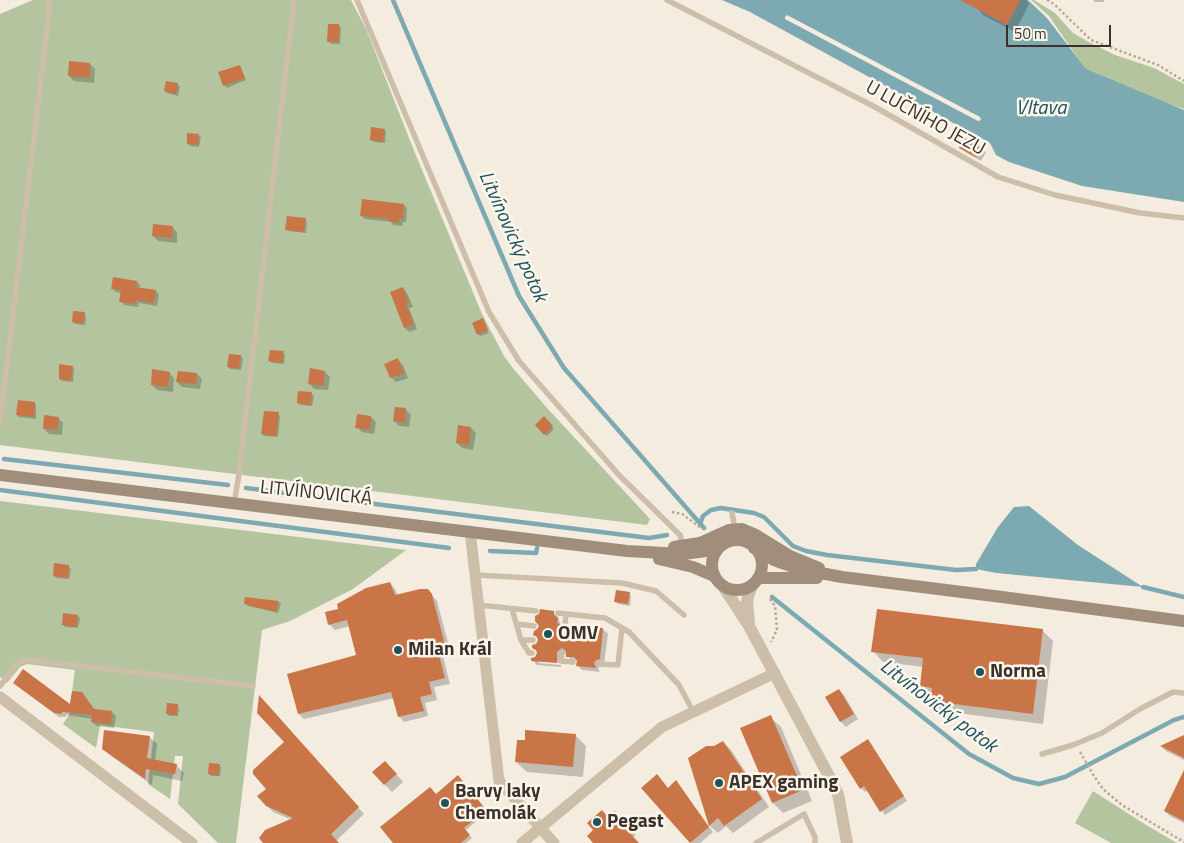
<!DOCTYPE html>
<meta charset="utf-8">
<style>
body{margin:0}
#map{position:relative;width:1184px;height:843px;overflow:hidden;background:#f4ecdf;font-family:"Titillium Web",sans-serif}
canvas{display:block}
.scale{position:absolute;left:1006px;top:25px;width:105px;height:22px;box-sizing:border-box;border:2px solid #3a312a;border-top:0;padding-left:6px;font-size:15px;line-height:18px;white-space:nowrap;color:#3a312a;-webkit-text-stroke:4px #fbf6ec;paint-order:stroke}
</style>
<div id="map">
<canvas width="1184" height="843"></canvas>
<div class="scale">50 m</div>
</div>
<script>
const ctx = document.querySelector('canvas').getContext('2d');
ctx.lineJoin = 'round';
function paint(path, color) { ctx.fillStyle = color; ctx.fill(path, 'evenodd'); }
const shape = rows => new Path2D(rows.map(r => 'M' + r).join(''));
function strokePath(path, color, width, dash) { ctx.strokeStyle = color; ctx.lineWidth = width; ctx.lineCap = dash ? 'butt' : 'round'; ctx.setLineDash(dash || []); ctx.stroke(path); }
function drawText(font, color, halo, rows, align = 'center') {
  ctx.font = font + ' "Titillium Web",sans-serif'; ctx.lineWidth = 5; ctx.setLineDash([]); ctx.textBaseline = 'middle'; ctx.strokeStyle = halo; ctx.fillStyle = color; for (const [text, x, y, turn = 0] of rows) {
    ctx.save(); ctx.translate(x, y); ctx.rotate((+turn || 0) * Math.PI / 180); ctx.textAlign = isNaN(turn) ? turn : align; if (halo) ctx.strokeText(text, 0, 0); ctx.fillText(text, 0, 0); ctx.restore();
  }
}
paint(shape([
 [33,0,351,0,366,29,415,153,482,314,504,356,512,367,548,409,650,519,647,525,0,445,0,14],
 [1031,0,1034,0,1055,13,1073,33,1087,41,1115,55,1154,68,1184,84,1184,109,1130,91,1086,70,1049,16],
 [0,501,406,550,353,589,290,621,262,630,236,843,218,843,178,804,183,756,175,756,170,799,148,784,154,732,100,725,96,748,63,724,69,715,75,670,27,664,20,667,7,683,0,677],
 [1093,791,1146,825,1177,843,1111,843,1075,823]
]), '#b3c49e');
paint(shape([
 [722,0,1028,0,1047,18,1086,69,1184,110,1184,202,1082,186,1009,162,996,155,990,143,750,12],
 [787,15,980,117,981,120,978,121,785,19,785,17],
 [1029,506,1078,545,1143,587,996,573,976,569,976,564,998,527,1014,507]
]), '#7daab2');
paint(shape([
 [979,0,1026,0,1029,4,1015,32,983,15,976,7],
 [1093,0,1104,0,1104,2,1095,2],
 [338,25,341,27,340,44,331,44,329,41],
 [90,64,95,69,94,83,74,81,69,76],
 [239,66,246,80,227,88,224,85],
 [178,84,180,87,178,96,167,93,165,91],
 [384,130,386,132,385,143,374,142,371,140],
 [198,135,201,137,199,147,190,146,188,144],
 [960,147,981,148,986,152,981,161,965,152],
 [404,205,407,208,406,222,403,222,402,226,393,225,391,222,365,219,361,215],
 [305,219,307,222,306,233,289,231,287,229],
 [172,227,177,232,177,243,158,241,153,236],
 [137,282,140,285,139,289,156,291,159,295,157,306,139,303,138,307,124,305,121,301,122,293,116,292,112,288],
 [403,288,407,293,413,307,409,308,417,329,409,332,405,328],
 [84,313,86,316,85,325,75,324,73,322],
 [482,319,489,333,480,336,478,334],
 [283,353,285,355,284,364,272,363,270,361],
 [241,356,243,359,241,370,230,369,228,367],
 [398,360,403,365,408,378,396,382,391,377],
 [72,367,74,369,73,382,62,381,60,379],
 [325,372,330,377,328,390,314,389,309,383],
 [169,373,174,378,173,392,157,390,152,385],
 [197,374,202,379,200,389,182,387,177,382],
 [311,394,314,396,312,406,301,405,298,403],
 [34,403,36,405,36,419,19,417,17,415],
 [406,410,411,415,409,427,399,426,394,421],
 [278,414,280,416,278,437,264,436,262,434],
 [371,417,376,422,374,434,362,432,357,427],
 [58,418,63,423,62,435,49,434,44,429],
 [544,418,554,429,547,436,536,425],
 [471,428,476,433,473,450,462,448,457,443],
 [69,567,71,569,69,579,56,578,54,575],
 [390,583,395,589,398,596,428,591,437,601,451,654,443,656,450,684,434,687,437,700,425,703,428,716,404,722,399,716,394,698,304,719,299,714,289,674,357,656,350,626,335,630,329,624,339,610],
 [629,593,631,596,630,606,618,604,616,602],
 [278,602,281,604,278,613,248,606,245,603],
 [553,612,558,617,561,626,565,630,570,626,603,629,608,634,604,664,601,664,598,669,600,672,582,670,577,665,578,661,572,661,568,656,567,652,562,657,561,663,539,660,539,663,561,665,561,667,537,665,532,660,536,658,538,652,533,648,537,645,538,639,535,635],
 [78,616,80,618,78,628,65,627,63,624],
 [1042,630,1053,641,1043,724,942,711,931,701,932,696,921,686,924,667,883,662,873,651],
 [19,687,71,706,82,693,95,710,112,712,116,716,114,728,97,726,92,722,93,719,66,715,66,717,59,717],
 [839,690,844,695,858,719,846,727,841,722,827,697],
 [266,703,364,814,336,841,338,843,265,843,292,820,273,812,264,802,268,789,252,772,285,742],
 [177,705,179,708,178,716,169,716,167,713],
 [770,717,781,727,812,801,783,813,773,803,741,729],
 [575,735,586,746,583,777,527,772,516,762],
 [1184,736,1184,760,1166,751,1162,747],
 [149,737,157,744,155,761,176,765,184,773,182,781,153,775,152,785,111,756,103,748],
 [867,740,907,801,885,815,868,790,865,792,861,788],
 [723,742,731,750,769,807,733,833,726,826,718,833,710,826,690,759],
 [219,765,221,767,220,776,211,776,209,774],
 [393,770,403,782,392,792,384,784],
 [1184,773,1184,823,1170,816,1165,811],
 [676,782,713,832,700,843,691,843,643,788,669,789],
 [468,789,472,790,479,798,477,800,487,812,465,831,472,838,466,843,395,843,436,795],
 [608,818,623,821,636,835,633,837,638,843,594,843]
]), '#0003');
strokePath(shape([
 [393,0,519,296,564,368,704,528],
 [4,459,228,485],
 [246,488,649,538,667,535],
 [0,490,449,548],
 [700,524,703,516,711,510,721,508,754,513,764,517,793,546,806,551,827,555,956,570,976,569],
 [490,551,536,553,537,548],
 [1143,587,1184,597],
 [772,597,969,754,1013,778,1039,784,1065,777,1174,720,1184,717]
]), '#7daab2', 4.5);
paint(shape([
 [960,0,1020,0,1007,25],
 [328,24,339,24,339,42,327,42],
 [69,61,90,63,90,78,68,76],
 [240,65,245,78,223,86,218,72],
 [166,81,178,83,176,94,164,91],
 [371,127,385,129,383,142,370,140],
 [187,133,199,134,198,145,187,144],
 [964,137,981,147,976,157,959,148],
 [362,199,404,204,403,219,399,219,399,223,388,221,389,219,360,216],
 [287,216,306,218,304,232,285,230],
 [153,224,173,226,172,238,152,236],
 [113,277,137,281,136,287,156,290,154,303,136,300,135,304,119,302,121,290,111,289],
 [403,287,409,302,406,304,414,324,404,328,390,292],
 [73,311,85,312,83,324,72,322],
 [483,318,488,330,477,335,472,323],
 [270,350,284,351,282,363,268,361],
 [229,354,241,355,239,369,227,367],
 [398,358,404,373,390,378,384,364],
 [59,364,73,366,71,381,59,379],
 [310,368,325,371,323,386,308,384],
 [152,369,170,372,168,387,151,385],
 [178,371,197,373,196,384,176,382],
 [298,391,312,392,311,405,297,403],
 [18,400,35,402,34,417,16,415],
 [395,407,406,408,405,423,393,421],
 [264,411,279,412,276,436,261,434],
 [357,414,371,416,370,430,355,428],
 [44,415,59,417,57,430,43,429],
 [544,416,553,426,544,435,535,425],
 [458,425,471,427,469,445,456,443],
 [54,563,69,565,68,578,53,576],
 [390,582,395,595,420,589,428,589,432,594,446,649,438,651,445,678,429,682,432,694,420,697,424,711,398,717,391,692,298,714,287,674,356,655,347,620,328,625,325,612,338,609,337,604,366,588],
 [616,590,630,592,628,604,614,602],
 [245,597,279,601,276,612,244,604],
 [540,609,554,611,554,615,558,618,557,623,560,624,564,629,567,628,570,625,603,628,600,659,596,660,594,663,596,668,576,666,577,660,574,657,566,657,566,651,562,648,557,652,557,663,531,661,531,658,535,657,537,653,536,650,532,648,532,645,536,644,538,640,537,637,533,635,534,631,537,629,539,626,535,621,535,616,539,614],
 [877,609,1043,629,1033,714,930,701,932,688,920,686,923,658,871,652],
 [63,613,78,615,76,627,62,625],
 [23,669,70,704,72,691,82,692,94,709,112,711,111,724,91,722,92,715,62,712,62,714,54,713,13,683],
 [839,689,854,714,840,722,825,697],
 [259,695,359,807,331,834,339,843,263,843,259,838,265,830,293,818,266,806,257,796,266,789,253,774,253,770,284,742,257,713],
 [167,703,178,704,177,715,166,714],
 [771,715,803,790,772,803,740,728],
 [104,730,150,736,147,758,177,764,175,774,146,769,145,779,102,749],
 [525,730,576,734,573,767,515,762,517,740,525,740],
 [1184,735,1184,758,1160,746],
 [868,739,904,796,880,812,864,786,860,789,840,757],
 [723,741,762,799,724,826,718,818,709,826,688,758,706,746,714,746],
 [385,761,397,774,384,785,372,772],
 [209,763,220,764,218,775,208,774],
 [1184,770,1184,821,1164,811],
 [657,774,668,788,676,780,709,827,690,843,641,788],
 [458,775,468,788,470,786,477,795,476,797,486,810,464,828,470,835,461,843,393,843,380,827,430,787,436,794],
 [602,810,608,817,615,811,628,825,625,828,639,843,593,843,587,836,593,830,587,823]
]), '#ca7547');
strokePath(shape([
 [1047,0,1054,4,1091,40,1158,65,1184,81],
 [672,512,682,514,701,528],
 [770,599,775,606,777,630,771,642],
 [1080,752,1094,776,1103,789,1122,805,1184,842]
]), '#b9a894', 2.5, [2.5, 2.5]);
strokePath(shape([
 [357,0,489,312,519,361,619,475,680,535,683,546],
 [667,0,875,107,998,177,1055,195,1140,213,1184,218],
 [0,423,50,4,47,0],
 [234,504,239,474,294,0],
 [732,513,735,529],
 [476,575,622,583,656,591,684,615],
 [479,605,536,611],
 [512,609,521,640,529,653,532,653],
 [558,613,605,618,629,632,679,685,694,713],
 [517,624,534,626],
 [565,624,566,614],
 [521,640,533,640],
 [562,653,561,661,573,662],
 [599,664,618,665,622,628],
 [0,686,17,664,22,661,28,660,253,686],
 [1042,754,1073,745,1102,733,1140,709,1173,692,1184,693],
 [756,843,804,814,815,837,815,843]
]), '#cdbeaa', 5.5);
strokePath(shape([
 [470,531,499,781,554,843],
 [0,697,192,843],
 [522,843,662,727,775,673]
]), '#cdbeaa', 11);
strokePath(shape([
 [723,586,749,626,831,780,838,794,847,843],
 [749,624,747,601,749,593,753,584]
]), '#cdbeaa', 12);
strokePath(shape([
 [0,475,627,551,683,554,706,551,722,545],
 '712 565a25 25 0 1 1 50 0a25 25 0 1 1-50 0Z',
 [674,547,700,543,729,530,742,529,756,535,790,556,819,568],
 [754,548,774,560,799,569,842,577,1002,597,1184,621],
 [659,559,693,567,714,576],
 [758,578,817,578]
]), '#a18d7b', 12);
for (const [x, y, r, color] of [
 [548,634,5,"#1d525e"],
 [398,650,5,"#1d525e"],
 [980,672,5,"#1d525e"],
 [719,783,5,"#1d525e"],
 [445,803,5,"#1d525e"],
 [597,822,5,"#1d525e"]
]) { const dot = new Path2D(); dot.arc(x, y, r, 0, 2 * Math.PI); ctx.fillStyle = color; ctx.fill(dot); strokePath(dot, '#fbf6ec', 2); }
drawText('19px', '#3a312a', '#fbf6ec', [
 ["U LUČNÍHO JEZU",925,119,29],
 ["LITVÍNOVICKÁ",316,494,6]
]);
drawText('bold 19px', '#3a312a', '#fbf6ec', [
 ["OMV",558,634],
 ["Milan Král",408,650],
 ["Norma",990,672],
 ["APEX gaming",729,783],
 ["Barvy laky",455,792],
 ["Chemolák",455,814],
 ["Pegast",607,822]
], 'left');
drawText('italic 20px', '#1d525e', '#fbf6ec', [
 ["Vltava",1041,109],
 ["Litvínovický potok",512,237,66],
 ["Litvínovický potok",938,707,37]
]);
</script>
